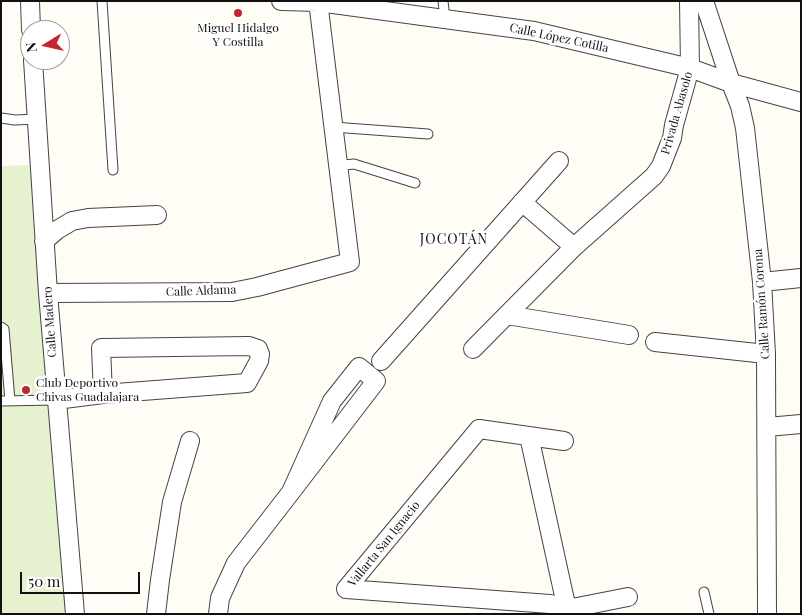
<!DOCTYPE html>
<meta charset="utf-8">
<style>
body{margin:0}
#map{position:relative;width:802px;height:615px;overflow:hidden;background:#fffdf5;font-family:"Playfair Display",serif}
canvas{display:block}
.frame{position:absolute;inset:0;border:2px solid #111;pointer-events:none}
.north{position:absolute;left:20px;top:20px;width:50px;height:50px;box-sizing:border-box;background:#fff;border:1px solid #a0a0a0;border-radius:50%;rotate:261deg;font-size:14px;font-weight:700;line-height:20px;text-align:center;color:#111}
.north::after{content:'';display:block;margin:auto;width:18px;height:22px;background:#c4262e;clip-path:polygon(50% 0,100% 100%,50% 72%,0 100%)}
.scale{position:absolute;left:20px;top:572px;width:120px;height:22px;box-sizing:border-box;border:2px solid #111;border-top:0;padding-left:6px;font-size:15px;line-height:18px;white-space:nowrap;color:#111;-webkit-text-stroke:4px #fff;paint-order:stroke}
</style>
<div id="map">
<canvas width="802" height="615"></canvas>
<div class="frame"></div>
<div class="north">N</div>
<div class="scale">50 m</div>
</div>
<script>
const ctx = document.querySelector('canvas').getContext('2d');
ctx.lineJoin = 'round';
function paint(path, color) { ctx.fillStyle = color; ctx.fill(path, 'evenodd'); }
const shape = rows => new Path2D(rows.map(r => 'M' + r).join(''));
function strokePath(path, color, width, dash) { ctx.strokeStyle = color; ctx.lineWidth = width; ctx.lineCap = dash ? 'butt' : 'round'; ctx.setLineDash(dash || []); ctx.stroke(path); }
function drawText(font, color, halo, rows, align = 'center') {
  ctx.font = font + ' "Playfair Display",serif'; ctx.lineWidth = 5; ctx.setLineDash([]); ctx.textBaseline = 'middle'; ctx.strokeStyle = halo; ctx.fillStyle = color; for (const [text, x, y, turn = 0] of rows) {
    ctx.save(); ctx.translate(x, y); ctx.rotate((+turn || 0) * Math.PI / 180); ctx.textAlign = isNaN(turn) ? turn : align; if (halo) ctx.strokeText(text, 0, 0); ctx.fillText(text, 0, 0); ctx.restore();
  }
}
paint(shape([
 [32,165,68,614,1,614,1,166]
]), '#e6f2cf');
const service = shape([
 [102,1,113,170],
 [443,1,445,19],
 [1,118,15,120,37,119],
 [333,127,428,134],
 [344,165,354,164,415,183],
 [1,327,4,329,10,401],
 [1,401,56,400],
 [704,592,709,614]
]);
const minor = shape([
 [30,1,31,30],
 [281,1,318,2,534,31,690,68,731,83,801,102],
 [704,1,731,83,740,106,745,128,762,282,766,354,767,614],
 [33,60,48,293,75,614],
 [522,202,574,247],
 [44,241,57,230,72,221,88,218,157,215],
 [762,282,801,278],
 [48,293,232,292,257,287,350,262,318,1],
 [507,315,629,335],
 [655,342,766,354],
 [473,349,574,247,654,176,661,166,672,138,674,125,690,68,689,1],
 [381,361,559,161],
 [56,400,103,394,247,383,259,361,260,354,258,349,249,346,101,348,103,394],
 [767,427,801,424],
 [529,436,568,614],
 [346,589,479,429,564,441],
 [346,589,550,604,567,609,628,597],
 [156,614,160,580,172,502,190,441],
 [218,614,220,598,236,563,291,492,376,381,359,367,332,401,291,492]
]);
strokePath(service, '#444', 11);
strokePath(minor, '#444', 20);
strokePath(service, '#fff', 9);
strokePath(minor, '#fff', 18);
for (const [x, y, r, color] of [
 [238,13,5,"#c4262e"],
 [26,390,5,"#c4262e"]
]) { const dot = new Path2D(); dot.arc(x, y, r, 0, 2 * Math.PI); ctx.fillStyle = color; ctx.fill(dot); strokePath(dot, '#fff', 2); }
drawText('12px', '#111', '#fff', [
 ["Miguel Hidalgo",238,28],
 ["Y Costilla",238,42],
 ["Club Deportivo",36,383,"left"],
 ["Chivas Guadalajara",36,397,"left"]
]);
drawText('12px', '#111', '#fff', [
 ["Calle López Cotilla",559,38,12],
 ["Privada Abasolo",677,113,-74],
 ["Calle Aldama",201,291,-2],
 ["Calle Ramón Corona",762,304,-94],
 ["Calle Madero",50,322,-94],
 ["Vallarta San Ignacio",384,544,-51]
]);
ctx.letterSpacing = '1px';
drawText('14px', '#111', '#fff', [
 ["JOCOTÁN",454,240]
]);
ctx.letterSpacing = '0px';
</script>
